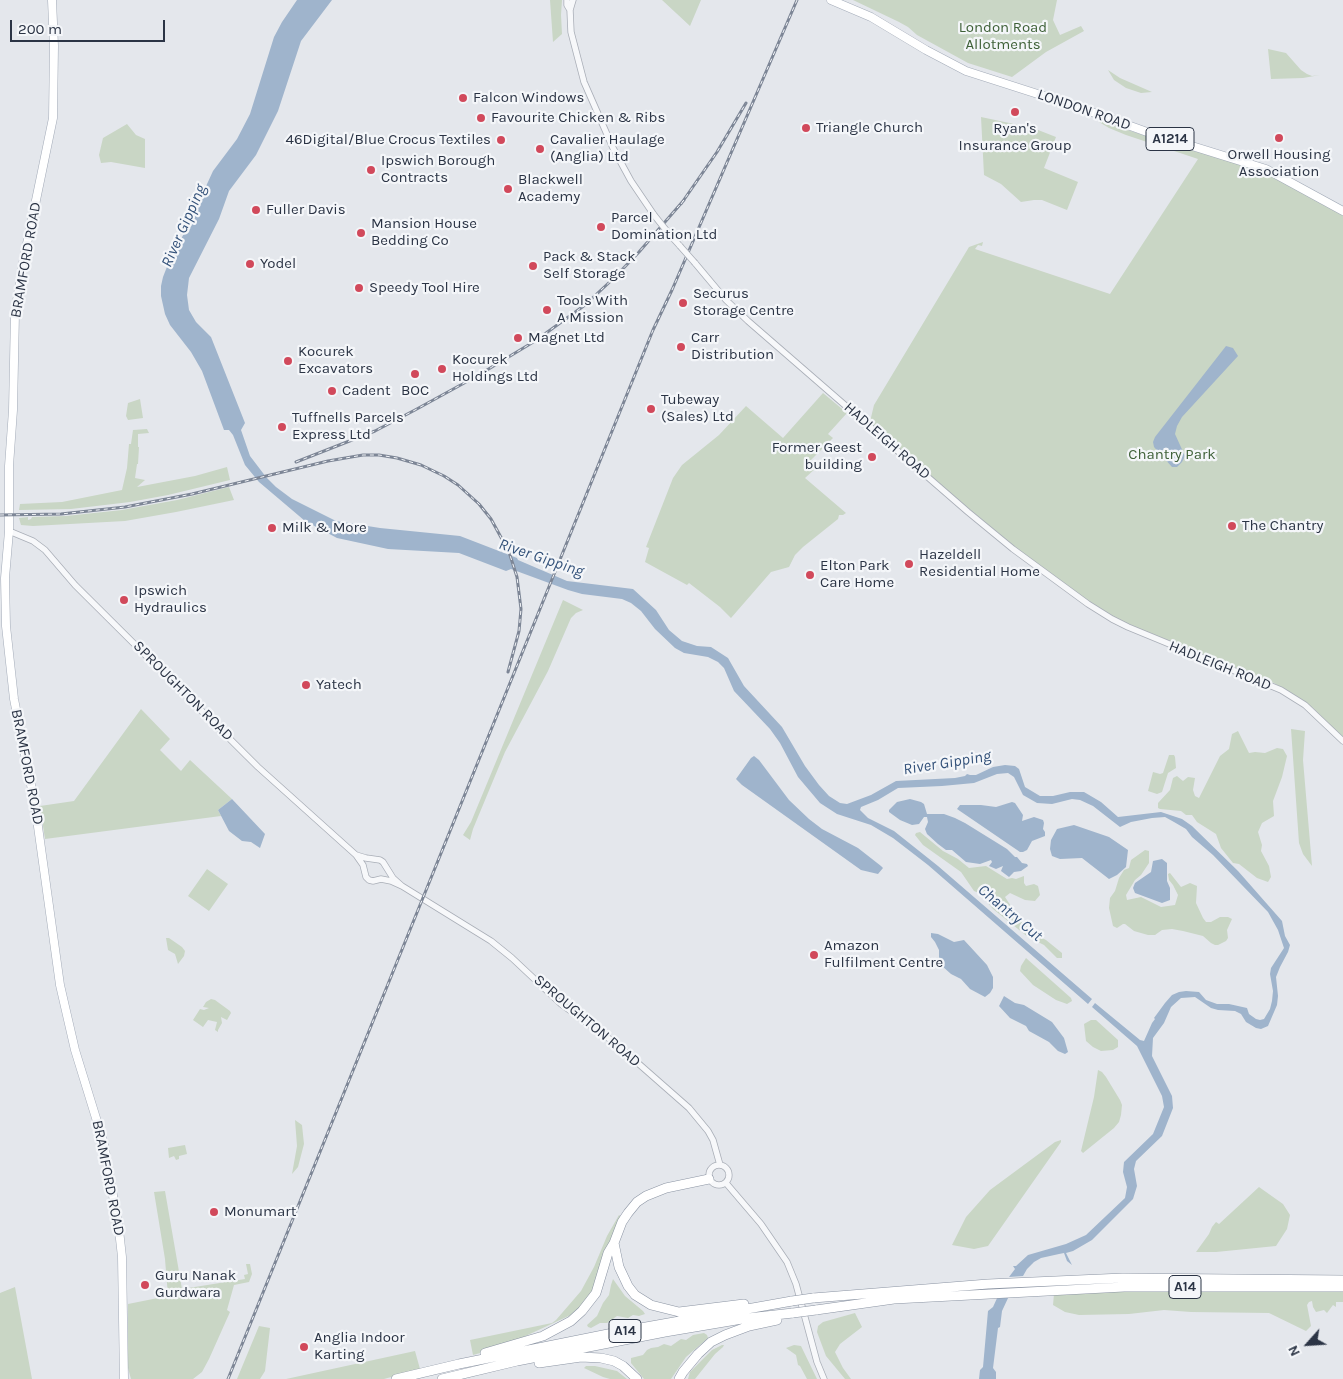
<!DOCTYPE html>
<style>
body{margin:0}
#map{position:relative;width:1343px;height:1379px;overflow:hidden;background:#e4e7ec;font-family:Karla,sans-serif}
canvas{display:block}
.north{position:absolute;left:1283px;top:1319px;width:50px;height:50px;-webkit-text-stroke:4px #f4f6f9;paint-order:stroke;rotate:244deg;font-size:14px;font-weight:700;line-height:20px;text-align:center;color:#2b3445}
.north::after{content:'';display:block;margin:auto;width:18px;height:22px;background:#2b3445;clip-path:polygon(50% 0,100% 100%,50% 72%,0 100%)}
.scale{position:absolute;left:10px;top:20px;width:155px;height:22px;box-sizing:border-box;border:2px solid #2b3445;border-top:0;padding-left:6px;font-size:15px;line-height:18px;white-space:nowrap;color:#2b3445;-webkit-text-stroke:4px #f4f6f9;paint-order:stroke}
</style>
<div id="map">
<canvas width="1343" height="1379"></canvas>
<div class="north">N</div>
<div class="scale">200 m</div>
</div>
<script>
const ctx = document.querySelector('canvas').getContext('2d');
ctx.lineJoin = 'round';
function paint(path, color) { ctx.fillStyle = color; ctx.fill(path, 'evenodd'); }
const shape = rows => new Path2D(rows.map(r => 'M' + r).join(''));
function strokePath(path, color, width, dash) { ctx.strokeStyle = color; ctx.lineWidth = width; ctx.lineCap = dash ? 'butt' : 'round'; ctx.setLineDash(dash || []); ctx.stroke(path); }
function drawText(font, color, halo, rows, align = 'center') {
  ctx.font = font + ' Karla,sans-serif'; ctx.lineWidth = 4.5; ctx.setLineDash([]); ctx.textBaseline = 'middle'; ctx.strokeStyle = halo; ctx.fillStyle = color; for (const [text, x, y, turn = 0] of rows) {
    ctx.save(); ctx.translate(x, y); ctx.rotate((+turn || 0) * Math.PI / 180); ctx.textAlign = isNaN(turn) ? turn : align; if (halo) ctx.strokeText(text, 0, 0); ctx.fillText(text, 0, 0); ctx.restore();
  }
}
paint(shape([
 [550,0,562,0,561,15,562,34,553,42],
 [662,0,701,0,690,26],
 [853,0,1057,0,1053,20,1060,35,1081,26,1084,31,1046,52,1012,77,968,63,917,35,908,27,899,22],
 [1268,49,1286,53,1301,70,1307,74,1312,76,1320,75,1303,78,1271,79],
 [1108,70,1120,78,1152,92,1141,93,1126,88,1114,80],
 [981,117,1033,128,1056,137,1044,168,1078,182,1067,210,1042,200,1034,200,1021,202,1001,184,984,175],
 [1100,121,1186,149,1266,169,1343,211,1343,739,1313,708,1274,683,1130,625,1112,619,1013,549,869,426,874,405,969,247,983,242,982,246,978,245,975,249,1110,294,1198,159,1126,135,1109,128,1099,122],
 [127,124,136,135,145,139,145,168,111,162,101,163,99,155,103,138],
 [823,393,847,413,828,434,833,438,810,461,816,468,805,478,846,513,843,515,839,515,838,519,803,547,795,555,789,567,771,572,731,618,720,607,689,583,687,585,645,562,649,548,646,547,673,478,682,465,719,435,746,406,783,438],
 [140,399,143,418,128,420,126,416,128,403],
 [147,429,149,433,138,434,138,447,139,447,138,464,137,464,135,478,145,480,137,487,195,476,227,467,230,480,168,495,130,502,71,509,19,510,20,504,62,502,122,490,127,468,129,444,131,444,133,430],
 [229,487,234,500,176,512,125,521,33,526,21,525,19,518,28,517,28,520,31,519,32,517,66,516,122,510,177,500],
 [563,600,583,610,576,613,571,618,548,671,505,752,473,829,470,840,463,835,471,822],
 [141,709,170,739,160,750,181,771,190,760,232,799,218,810,221,816,45,839,40,806,74,801],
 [1291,729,1305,731,1303,760,1312,866,1303,854,1299,843],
 [1238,731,1249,753,1255,752,1265,753,1277,748,1283,749,1287,756,1282,777,1273,801,1274,816,1262,823,1258,832,1262,845,1261,851,1269,866,1271,877,1268,882,1257,878,1239,864,1233,863,1221,848,1216,834,1197,822,1192,815,1186,815,1181,811,1160,809,1158,808,1158,803,1170,790,1173,778,1177,776,1183,781,1188,777,1195,778,1193,790,1195,796,1199,798,1220,756,1229,749,1232,734],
 [1169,755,1174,755,1175,757,1176,768,1168,773,1162,792,1157,794,1148,791,1153,772,1160,774,1163,773],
 [920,832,943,851,958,859,969,868,986,866,1007,879,1012,878,1016,879,1024,876,1024,883,1026,886,1034,884,1038,886,1040,895,1035,901,1025,900,1010,893,1005,897,1020,920,1036,935,1046,940,1062,953,1062,958,1057,958,1044,945,1028,937,993,909,979,893,974,891,961,872,923,845,915,835,916,833],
 [1145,850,1149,851,1149,863,1141,875,1135,880,1126,895,1127,900,1141,897,1161,907,1175,905,1178,895,1173,885,1169,880,1168,874,1170,873,1181,887,1190,883,1197,886,1196,903,1203,918,1206,922,1211,922,1220,917,1228,917,1232,919,1227,930,1228,938,1226,941,1218,945,1215,945,1211,943,1203,936,1183,931,1172,929,1162,930,1155,935,1148,935,1134,931,1125,924,1123,924,1117,928,1113,926,1109,908,1110,898,1115,891,1119,878,1124,870,1129,868,1131,860],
 [207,869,228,884,209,911,188,896],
 [166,938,169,938,182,947,185,951,184,956,178,964,175,954,168,950],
 [1026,958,1071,998,1072,1001,1067,1004,1056,1000,1033,985,1020,971,1021,966],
 [211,999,215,1000,230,1011,231,1013,227,1020,221,1017,222,1023,218,1030,218,1032,215,1030,217,1022,208,1020,203,1027,193,1020,200,1009,204,1010,209,1008,203,1007,206,1002],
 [1091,1020,1096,1020,1118,1040,1118,1047,1113,1050,1101,1051,1093,1047,1086,1041,1084,1024],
 [1098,1070,1102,1072,1106,1077,1120,1100,1122,1105,1121,1115,1119,1122,1114,1128,1083,1153,1081,1151,1094,1097],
 [295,1120,302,1125,304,1144,298,1167,292,1174,297,1146],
 [1061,1140,1061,1142,988,1246,974,1249,952,1245,966,1217,990,1190,1055,1142],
 [185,1145,187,1154,179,1156,179,1159,176,1160,174,1156,169,1158,168,1148],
 [1259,1187,1283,1204,1290,1215,1287,1229,1276,1246,1216,1252,1196,1252,1209,1234,1212,1227,1216,1222,1219,1224],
 [165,1191,182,1289,245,1279,244,1275,248,1274,246,1264,250,1264,252,1274,249,1282,234,1285,227,1310,230,1312,209,1359,202,1372,193,1379,131,1379,128,1368,128,1304,168,1296,165,1259,154,1192],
 [619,1215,622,1217,593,1291,575,1313,502,1347,473,1355,470,1340,552,1323,556,1320,581,1291,594,1267,607,1236],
 [613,1279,625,1296,643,1311,645,1314,639,1316,633,1315,628,1318,617,1316,607,1323,600,1323,591,1328,588,1327,587,1325,597,1316,603,1303,609,1295,611,1285],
 [15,1287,32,1379,0,1379,0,1293],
 [1159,1290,1343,1290,1343,1302,1336,1302,1336,1307,1333,1305,1327,1313,1324,1310,1316,1312,1313,1307,1312,1301,1309,1302,1307,1305,1311,1326,1306,1331,1269,1313,1191,1312,1164,1310,1129,1314,1079,1315,1065,1312,1053,1305,1054,1294],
 [855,1313,862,1327,840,1344,835,1352,843,1368,851,1379,845,1379,826,1356,817,1332,818,1326,823,1322],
 [259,1326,270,1328,265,1371,260,1379,237,1379],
 [704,1333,707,1335,708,1338,686,1357,671,1379,644,1379,631,1363,631,1358,643,1355,647,1350,651,1348,658,1347,664,1344,671,1346,681,1339,686,1340,693,1335],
 [722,1345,724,1345,723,1347,715,1354,695,1379,688,1379,690,1372,712,1350],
 [794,1345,801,1346,817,1379,807,1379,800,1366,798,1365,796,1355,786,1348],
 [415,1351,420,1369,384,1379,286,1379],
 [586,1366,595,1366,617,1371,627,1379,610,1379,603,1377,584,1368]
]), '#c9d6c5');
paint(shape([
 [297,0,332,0,301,41,278,111,256,155,229,191,219,219,189,278,187,295,189,310,196,322,211,337,245,423,241,430,250,456,266,477,276,487,292,499,336,521,380,528,460,536,517,558,518,560,567,581,633,589,656,610,669,630,682,641,697,646,711,647,728,658,744,686,782,727,805,766,819,785,829,796,840,803,847,804,871,795,896,781,955,778,965,776,967,774,970,775,976,775,993,767,1005,765,1015,766,1019,769,1025,787,1040,796,1053,796,1070,792,1084,792,1101,802,1118,817,1161,812,1182,819,1192,826,1238,871,1282,921,1285,936,1290,945,1288,952,1280,967,1276,977,1278,996,1277,1005,1268,1026,1261,1029,1256,1028,1246,1022,1241,1014,1235,1011,1218,1010,1211,1008,1195,997,1181,998,1171,1007,1164,1023,1153,1038,1152,1056,1172,1096,1173,1108,1162,1136,1136,1161,1134,1169,1137,1186,1133,1199,1092,1240,1073,1251,1066,1253,1072,1265,1067,1261,1064,1253,1059,1254,1041,1258,1034,1262,1027,1269,1023,1276,1009,1277,1015,1269,1013,1266,1016,1266,1028,1255,1066,1244,1086,1235,1125,1198,1127,1187,1123,1172,1124,1162,1153,1134,1164,1107,1162,1096,1137,1046,1092,1007,1095,1003,1140,1040,1144,1041,1152,1023,1155,1019,1154,1018,1165,1003,1172,995,1179,992,1186,991,1199,992,1206,1000,1217,1004,1229,1004,1247,1008,1249,1014,1256,1019,1260,1020,1264,1019,1270,1009,1272,1001,1273,991,1270,974,1271,968,1284,948,1278,930,1268,912,1213,855,1192,837,1186,829,1174,822,1165,817,1152,818,1131,822,1120,827,1093,806,1080,800,1072,799,1052,804,1037,803,1023,795,1014,777,1008,773,997,774,974,783,942,786,898,788,878,800,861,807,860,810,868,818,894,831,938,866,1092,999,1088,1004,928,865,893,838,871,825,837,814,820,803,798,777,780,743,770,729,734,691,724,668,718,662,708,657,684,653,675,648,655,629,641,611,631,603,622,599,582,594,568,590,511,569,506,571,459,553,388,549,337,538,305,521,259,482,245,465,233,435,229,430,224,430,202,371,191,352,170,325,165,314,161,296,161,286,163,277,172,254,185,232,213,171,237,139,250,114,274,37,282,22],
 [1226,346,1233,348,1238,356,1182,417,1177,426,1175,434,1185,456,1182,462,1177,467,1172,467,1154,447,1153,442,1155,437],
 [754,756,759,760,789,800,809,819,822,829,858,848,881,866,883,868,878,874,861,870,742,785,736,779,751,758],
 [232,799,265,834,260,848,251,842,242,841,229,831,218,810],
 [910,799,921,802,924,804,927,814,944,814,955,818,965,823,1007,849,1015,857,1017,857,1022,863,1027,864,1028,866,1021,871,1014,872,1009,877,1001,871,1003,866,996,869,989,866,992,862,991,860,980,864,966,862,952,850,946,850,938,844,927,834,925,829,928,822,927,817,924,817,919,824,912,825,900,820,889,812,889,810,897,802],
 [1012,802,1015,803,1023,815,1022,821,1034,817,1043,820,1044,823,1043,829,1045,832,1045,836,1032,841,1027,850,1023,852,1020,852,957,809,960,805,981,805,996,807],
 [1074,825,1109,837,1128,850,1126,867,1117,875,1109,879,1082,858,1060,859,1052,856,1050,849,1051,840,1057,829],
 [1162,859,1167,863,1167,881,1170,888,1170,900,1162,903,1135,893,1133,888,1135,883,1151,872,1153,861],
 [931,933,938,934,954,942,964,940,987,965,993,977,993,988,990,993,985,997,970,989,961,979,951,974,942,966,939,962,939,950,935,942,931,937],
 [1004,996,1015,1003,1024,1005,1052,1022,1064,1038,1068,1052,1065,1054,1058,1051,1049,1042,1029,1031,1026,1026,1010,1018,999,1006],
 [998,1296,1009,1296,1002,1311,1000,1327,998,1328,993,1368,996,1372,996,1379,979,1379,980,1370,983,1367,988,1311,993,1307]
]), '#9fb4cc');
const minor = shape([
 [567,0,567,5,570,10],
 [573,0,570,10,571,32,584,82,613,148,631,181,654,215],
 [670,235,680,246],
 [695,263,726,300,748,321,968,512,1013,549,1088,604,1112,619,1128,627,1281,690,1305,705,1343,741],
 [9,531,33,541,45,550,75,585,258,767,356,855,366,858,380,860,383,862,393,878,402,886],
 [356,855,363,865,366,877,369,880,373,881,381,879,391,881,402,886,491,941,512,958,561,1004,615,1043,689,1108,708,1131,713,1140,720,1165],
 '709 1175a10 10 0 1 1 20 0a10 10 0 1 1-20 0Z',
 [726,1183,761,1224,787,1262,796,1284,817,1362,824,1379]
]);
const major = shape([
 [52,0,54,46,53,118,23,263,15,313,13,410,9,466,9,531,5,578,6,626,14,699,35,805,60,985,75,1050,104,1144,119,1230,122,1257,124,1379],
 [831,0,871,17,926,50,966,71,1075,106,1147,132,1266,169,1343,211]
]);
const highway = shape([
 [614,1243,619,1267,628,1286,635,1295,651,1305,679,1312,744,1304],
 [813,1298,988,1284,1123,1278,1343,1280],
 [816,1310,894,1299,1124,1287,1343,1287],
 [485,1353,543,1336,571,1321,582,1311,596,1293,608,1253,614,1243,622,1222,628,1213,637,1202,646,1196,666,1188,709,1179],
 [539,1363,581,1357,601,1358,614,1361,623,1366,637,1379],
 [396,1379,459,1364,618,1332,792,1301],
 [442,1379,517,1361,665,1332,748,1318,793,1313],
 [679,1379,683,1372,698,1354,711,1342,725,1335,749,1326,777,1320]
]);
strokePath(minor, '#a9aeb7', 7);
strokePath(major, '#a3abb8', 9);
strokePath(highway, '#8b94a3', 10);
strokePath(minor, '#f7f8fa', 5.5);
strokePath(major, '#fff', 8);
strokePath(highway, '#fff', 9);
const rail = shape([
 [681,204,717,152,746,103],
 [296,462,375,431,415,410,477,376,535,341,585,305,615,277,639,252,684,200],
 [0,515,61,514,125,507,192,494,328,461,363,455,379,455,397,458,421,465,444,476,458,485,479,504,491,519,509,552,517,577,521,609,519,631,508,672],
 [228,1379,653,330,672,290,797,0]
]);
strokePath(rail, '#7d8696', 3);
strokePath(rail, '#f4f6f9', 1, [4]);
const minorBridge = shape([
 [654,215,670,235],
 [680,246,695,263]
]);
const highwayBridge = shape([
 [792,1301,813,1298],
 [793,1313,816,1310]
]);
strokePath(minorBridge, '#a9aeb7', 7, []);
strokePath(highwayBridge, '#8b94a3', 10, []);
strokePath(minorBridge, '#f7f8fa', 5.5);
strokePath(highwayBridge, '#fff', 9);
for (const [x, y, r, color] of [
 [463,98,5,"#d1495b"],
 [1015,112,5,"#d1495b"],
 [481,118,5,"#d1495b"],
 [806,128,5,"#d1495b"],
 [1279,138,5,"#d1495b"],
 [501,140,5,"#d1495b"],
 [540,149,5,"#d1495b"],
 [371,170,5,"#d1495b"],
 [508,189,5,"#d1495b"],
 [256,210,5,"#d1495b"],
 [601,227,5,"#d1495b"],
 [361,233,5,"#d1495b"],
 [250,264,5,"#d1495b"],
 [533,266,5,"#d1495b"],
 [359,288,5,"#d1495b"],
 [683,303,5,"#d1495b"],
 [547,310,5,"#d1495b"],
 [518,338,5,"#d1495b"],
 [681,347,5,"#d1495b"],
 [288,361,5,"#d1495b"],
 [442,369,5,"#d1495b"],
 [415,374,5,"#d1495b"],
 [332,391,5,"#d1495b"],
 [651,409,5,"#d1495b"],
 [282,427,5,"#d1495b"],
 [872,457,5,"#d1495b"],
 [1232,526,5,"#d1495b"],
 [272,528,5,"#d1495b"],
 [909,564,5,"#d1495b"],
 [810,575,5,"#d1495b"],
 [124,600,5,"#d1495b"],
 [306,685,5,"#d1495b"],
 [814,955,5,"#d1495b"],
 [214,1212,5,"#d1495b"],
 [145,1285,5,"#d1495b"],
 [304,1347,5,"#d1495b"]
]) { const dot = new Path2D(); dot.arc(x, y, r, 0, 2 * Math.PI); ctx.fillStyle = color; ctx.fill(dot); strokePath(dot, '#f4f6f9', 2); }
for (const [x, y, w] of [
 [1170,139,48],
 [1185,1287,32],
 [625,1331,32]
]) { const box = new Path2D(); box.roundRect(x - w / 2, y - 11.5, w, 23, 4); ctx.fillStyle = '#f4f6f9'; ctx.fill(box); strokePath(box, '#2b3445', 1); }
drawText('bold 14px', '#2b3445', null, [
 ["A1214",1170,139],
 ["A14",1185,1287],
 ["A14",625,1331]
]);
drawText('15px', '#3f6138', '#f4f6f9', [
 ["London Road",1003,28],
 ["Allotments",1003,45],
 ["Chantry Park",1172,455]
]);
drawText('15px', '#2b3445', '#f4f6f9', [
 ["Falcon Windows",473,98],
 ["Favourite Chicken & Ribs",491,118],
 ["Triangle Church",816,128],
 ["Ryan's",1015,129,"center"],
 ["Insurance Group",1015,146,"center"],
 ["46Digital/Blue Crocus Textiles",491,140,"right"],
 ["Cavalier Haulage",550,140],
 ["(Anglia) Ltd",550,157],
 ["Orwell Housing",1279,155,"center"],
 ["Association",1279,172,"center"],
 ["Ipswich Borough",381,161],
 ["Contracts",381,178],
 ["Blackwell",518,180],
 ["Academy",518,197],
 ["Fuller Davis",266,210],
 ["Parcel",611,218],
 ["Domination Ltd",611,235],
 ["Mansion House",371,224],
 ["Bedding Co",371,241],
 ["Pack & Stack",543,257],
 ["Self Storage",543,274],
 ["Yodel",260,264],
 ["Speedy Tool Hire",369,288],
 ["Securus",693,294],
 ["Storage Centre",693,311],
 ["Tools With",557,301],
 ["A Mission",557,318],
 ["Magnet Ltd",528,338],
 ["Carr",691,338],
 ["Distribution",691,355],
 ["Kocurek",298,352],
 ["Excavators",298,369],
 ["Kocurek",452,360],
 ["Holdings Ltd",452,377],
 ["Cadent",342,391],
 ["BOC",415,391,"center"],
 ["Tubeway",661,400],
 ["(Sales) Ltd",661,417],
 ["Tuffnells Parcels",292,418],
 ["Express Ltd",292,435],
 ["Former Geest",862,448,"right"],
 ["building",862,465,"right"],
 ["The Chantry",1242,526],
 ["Milk & More",282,528],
 ["Hazeldell",919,555],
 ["Residential Home",919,572],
 ["Elton Park",820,566],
 ["Care Home",820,583],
 ["Ipswich",134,591],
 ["Hydraulics",134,608],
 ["Yatech",316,685],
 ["Amazon",824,946],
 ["Fulfilment Centre",824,963],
 ["Monumart",224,1212],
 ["Guru Nanak",155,1276],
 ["Gurdwara",155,1293],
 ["Anglia Indoor",314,1338],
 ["Karting",314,1355]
], 'left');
drawText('15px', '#2b3445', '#f4f6f9', [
 ["LONDON ROAD",1084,110,19],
 ["BRAMFORD ROAD",26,260,-80],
 ["HADLEIGH ROAD",887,441,41],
 ["HADLEIGH ROAD",1220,666,22],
 ["SPROUGHTON ROAD",183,691,45],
 ["BRAMFORD ROAD",27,767,79],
 ["SPROUGHTON ROAD",587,1021,40],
 ["BRAMFORD ROAD",108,1178,79]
]);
drawText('italic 16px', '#34527a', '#f4f6f9', [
 ["River Gipping",184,226,-66],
 ["River Gipping",541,558,19],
 ["River Gipping",947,763,-9],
 ["Chantry Cut",1010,913,40]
]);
</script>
